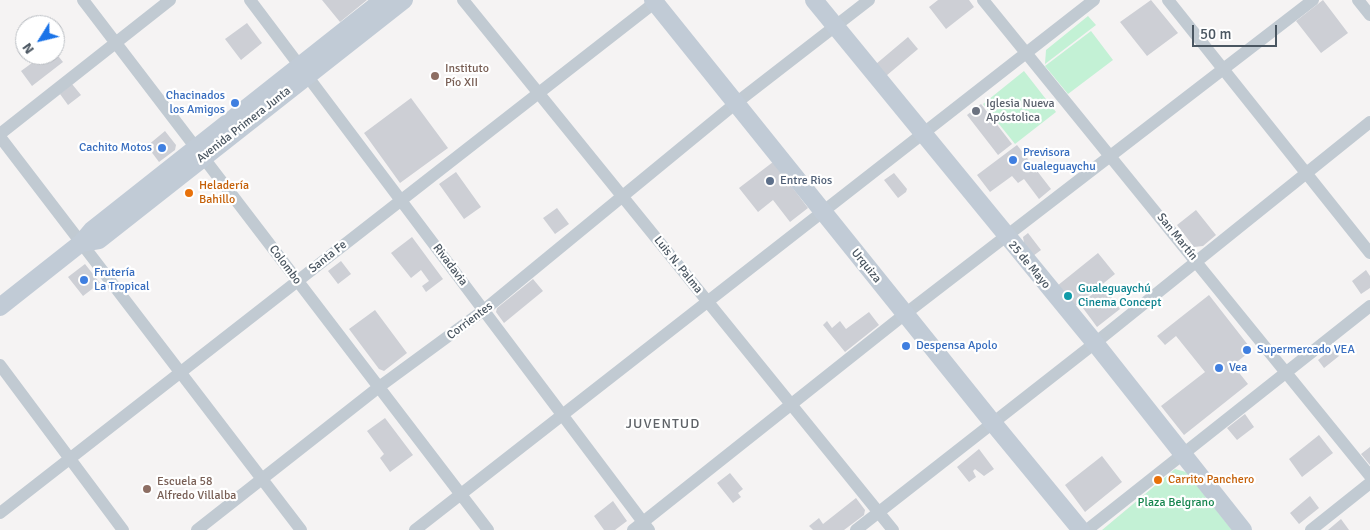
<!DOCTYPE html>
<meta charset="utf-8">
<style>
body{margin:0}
#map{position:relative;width:1370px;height:530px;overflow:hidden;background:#f5f3f3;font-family:Signika,sans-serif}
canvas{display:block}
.north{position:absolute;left:15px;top:15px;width:50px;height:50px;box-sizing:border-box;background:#fff;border:1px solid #b7bbc0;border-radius:50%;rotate:234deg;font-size:14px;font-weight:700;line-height:20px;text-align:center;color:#4a5661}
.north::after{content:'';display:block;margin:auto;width:18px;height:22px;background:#1a73e8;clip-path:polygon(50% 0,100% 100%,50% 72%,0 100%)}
.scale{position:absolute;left:1192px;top:25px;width:85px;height:22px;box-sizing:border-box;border:2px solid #4a5661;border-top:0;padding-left:6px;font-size:15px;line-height:18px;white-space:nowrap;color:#4a5661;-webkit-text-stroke:4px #fff;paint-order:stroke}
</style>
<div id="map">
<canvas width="1370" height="530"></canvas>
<div class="north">N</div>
<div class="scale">50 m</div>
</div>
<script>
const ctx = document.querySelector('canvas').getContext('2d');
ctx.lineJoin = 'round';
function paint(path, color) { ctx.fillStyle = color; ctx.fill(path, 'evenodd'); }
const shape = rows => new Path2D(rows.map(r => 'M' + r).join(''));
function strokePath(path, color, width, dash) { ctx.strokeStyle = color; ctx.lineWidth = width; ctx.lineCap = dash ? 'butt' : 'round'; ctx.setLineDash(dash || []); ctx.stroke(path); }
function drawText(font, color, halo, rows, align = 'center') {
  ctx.font = font + ' Signika,sans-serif'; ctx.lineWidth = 4.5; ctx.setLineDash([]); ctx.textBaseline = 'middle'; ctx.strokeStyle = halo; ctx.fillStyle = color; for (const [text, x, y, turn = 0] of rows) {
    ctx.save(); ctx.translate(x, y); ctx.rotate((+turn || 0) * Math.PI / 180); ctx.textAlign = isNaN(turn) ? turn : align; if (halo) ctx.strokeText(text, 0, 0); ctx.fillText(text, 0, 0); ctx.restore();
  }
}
paint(shape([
 [1088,16,1096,25,1045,64,1046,50],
 [1091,31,1113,60,1068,94,1045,66],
 [1024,71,1056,112,1015,144,983,104],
 [1175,469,1186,472,1232,530,1102,530]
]), '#c3f1d5');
paint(shape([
 [322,0,367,0,340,22],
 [938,0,969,0,974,7,946,29,929,7],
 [1151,0,1178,33,1147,56,1120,22],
 [1323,0,1348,33,1321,53,1296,21],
 [247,23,262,43,241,60,225,39],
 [908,37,918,49,886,76,876,64],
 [55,52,63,62,32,86,21,71,36,60,40,64,44,61,40,55,55,55],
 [72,84,81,95,68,105,60,94],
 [411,98,448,148,400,183,364,133],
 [981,104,1012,144,998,155,967,115],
 [165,131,176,145,175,150,159,162,147,146],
 [1017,145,1051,189,1039,199,1024,179,1018,183,1012,176,990,192,977,175],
 [773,162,808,208,790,222,773,200,758,212,739,188],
 [456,172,481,207,464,219,439,184],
 [894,173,907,189,906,192,898,198,884,180],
 [557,208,569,224,555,234,543,218],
 [1196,210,1216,235,1203,246,1194,247,1177,225],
 [1028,233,1041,250,1033,256,1024,243,1023,237],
 [412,237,443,279,426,292,422,286,429,281,421,270,411,278,391,253],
 [1098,253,1115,274,1074,307,1057,286],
 [341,261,351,274,338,284,328,271],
 [85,264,100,283,83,296,68,277],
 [1366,270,1370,276,1370,288,1361,294,1352,281],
 [533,279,543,291,504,323,496,312,497,308],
 [1103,286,1120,309,1097,327,1080,304],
 [1209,295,1252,350,1233,365,1248,384,1184,435,1161,406,1205,372,1176,336,1165,345,1157,336],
 [375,310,407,353,384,371,379,369,349,329],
 [869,312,879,325,845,352,823,325,827,321,832,328,840,321,846,329],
 [1333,348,1339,356,1324,368,1318,360],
 [1245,414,1254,427,1237,440,1227,428],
 [385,418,413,455,390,472,380,458,384,454,367,431],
 [1319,435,1333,453,1302,477,1289,459],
 [1370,447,1370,465,1361,454],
 [979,449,994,469,984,476,975,469,973,471,976,477,969,482,957,467],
 [1102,456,1122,482,1085,512,1065,485],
 [730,473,743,489,738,493,741,497,733,503,717,483],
 [1310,496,1319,508,1299,524,1290,513],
 [856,498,865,510,864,515,844,530,813,530,809,526,819,518,823,524],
 [613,501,627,521,615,530,604,530,594,516],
 [1341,519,1349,530,1328,530]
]), '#cdcfd5');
strokePath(shape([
 [83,0,488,530],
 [250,0,649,530],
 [463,0,893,530],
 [983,0,1370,476],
 [1168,0,1370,253],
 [1358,0,1370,15],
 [0,134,170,0],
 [0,137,301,530],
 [0,365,123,530],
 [0,513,658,0],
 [197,530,379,387,484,310,736,103,869,0],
 [415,530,1094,0],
 [633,530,905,314,1313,0],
 [856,530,1095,343,1370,122],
 [1087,530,1370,306],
 [1311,530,1370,483]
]), '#c1cad2', 12);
strokePath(shape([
 [653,0,993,423,1081,530],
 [814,0,1095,343,1243,530],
 [81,243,99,240,404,0],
 [0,307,81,243,92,230,383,0]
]), '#c1cbd6', 18);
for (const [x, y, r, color] of [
 [435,76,5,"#8d6e63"],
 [235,103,5,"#3f7fe0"],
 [976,111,5,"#6b7280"],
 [162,148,5,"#3f7fe0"],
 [1013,160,5,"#3f7fe0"],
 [770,181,5,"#5c6f8a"],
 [189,193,5,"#e8710a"],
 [84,280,5,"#3f7fe0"],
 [1068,296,5,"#0f9aa8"],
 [906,346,5,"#3f7fe0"],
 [1247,350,5,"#3f7fe0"],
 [1219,368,5,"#3f7fe0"],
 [1158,480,5,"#e8710a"],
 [147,489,5,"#8d6e63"]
]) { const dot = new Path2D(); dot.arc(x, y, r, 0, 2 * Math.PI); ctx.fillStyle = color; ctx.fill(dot); strokePath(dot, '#fff', 2); }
drawText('12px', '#785e54', '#fff', [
 ["Instituto",445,69],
 ["Pío XII",445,83],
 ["Escuela 58",157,482],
 ["Alfredo Villalba",157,496]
], 'left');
drawText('12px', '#366cbe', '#fff', [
 ["Chacinados",225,96,"right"],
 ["los Amigos",225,110,"right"],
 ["Cachito Motos",152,148,"right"],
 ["Previsora",1023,153],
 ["Gualeguaychu",1023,167],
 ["Frutería",94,273],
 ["La Tropical",94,287],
 ["Despensa Apolo",916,346],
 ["Supermercado VEA",1257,350],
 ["Vea",1229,368]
], 'left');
drawText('12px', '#5b616d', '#fff', [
 ["Iglesia Nueva",986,104],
 ["Apóstolica",986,118]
], 'left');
drawText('12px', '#4a5661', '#fff', [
 ["Avenida Primera Junta",244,125,-38],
 ["San Martín",1177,237,51],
 ["Santa Fe",328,257,-38],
 ["Colombo",285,265,53],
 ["Rivadavia",450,265,53],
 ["Luis N. Palma",678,265,51],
 ["25 de Mayo",1029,265,50],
 ["Urquiza",866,266,51],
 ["Corrientes",470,321,-37]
]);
drawText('12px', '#4e5e75', '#fff', [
 ["Entre Rios",780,181]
], 'left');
drawText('12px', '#c56008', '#fff', [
 ["Heladería",199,186],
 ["Bahillo",199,200],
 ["Carrito Panchero",1168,480]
], 'left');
drawText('12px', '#0d838f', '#fff', [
 ["Gualeguaychú",1078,289],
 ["Cinema Concept",1078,303]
], 'left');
drawText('12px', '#17864f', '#fff', [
 ["Plaza Belgrano",1176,503]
]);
ctx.letterSpacing = '1px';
drawText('14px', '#5f6368', '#fff', [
 ["JUVENTUD",663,424]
]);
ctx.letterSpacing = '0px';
</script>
